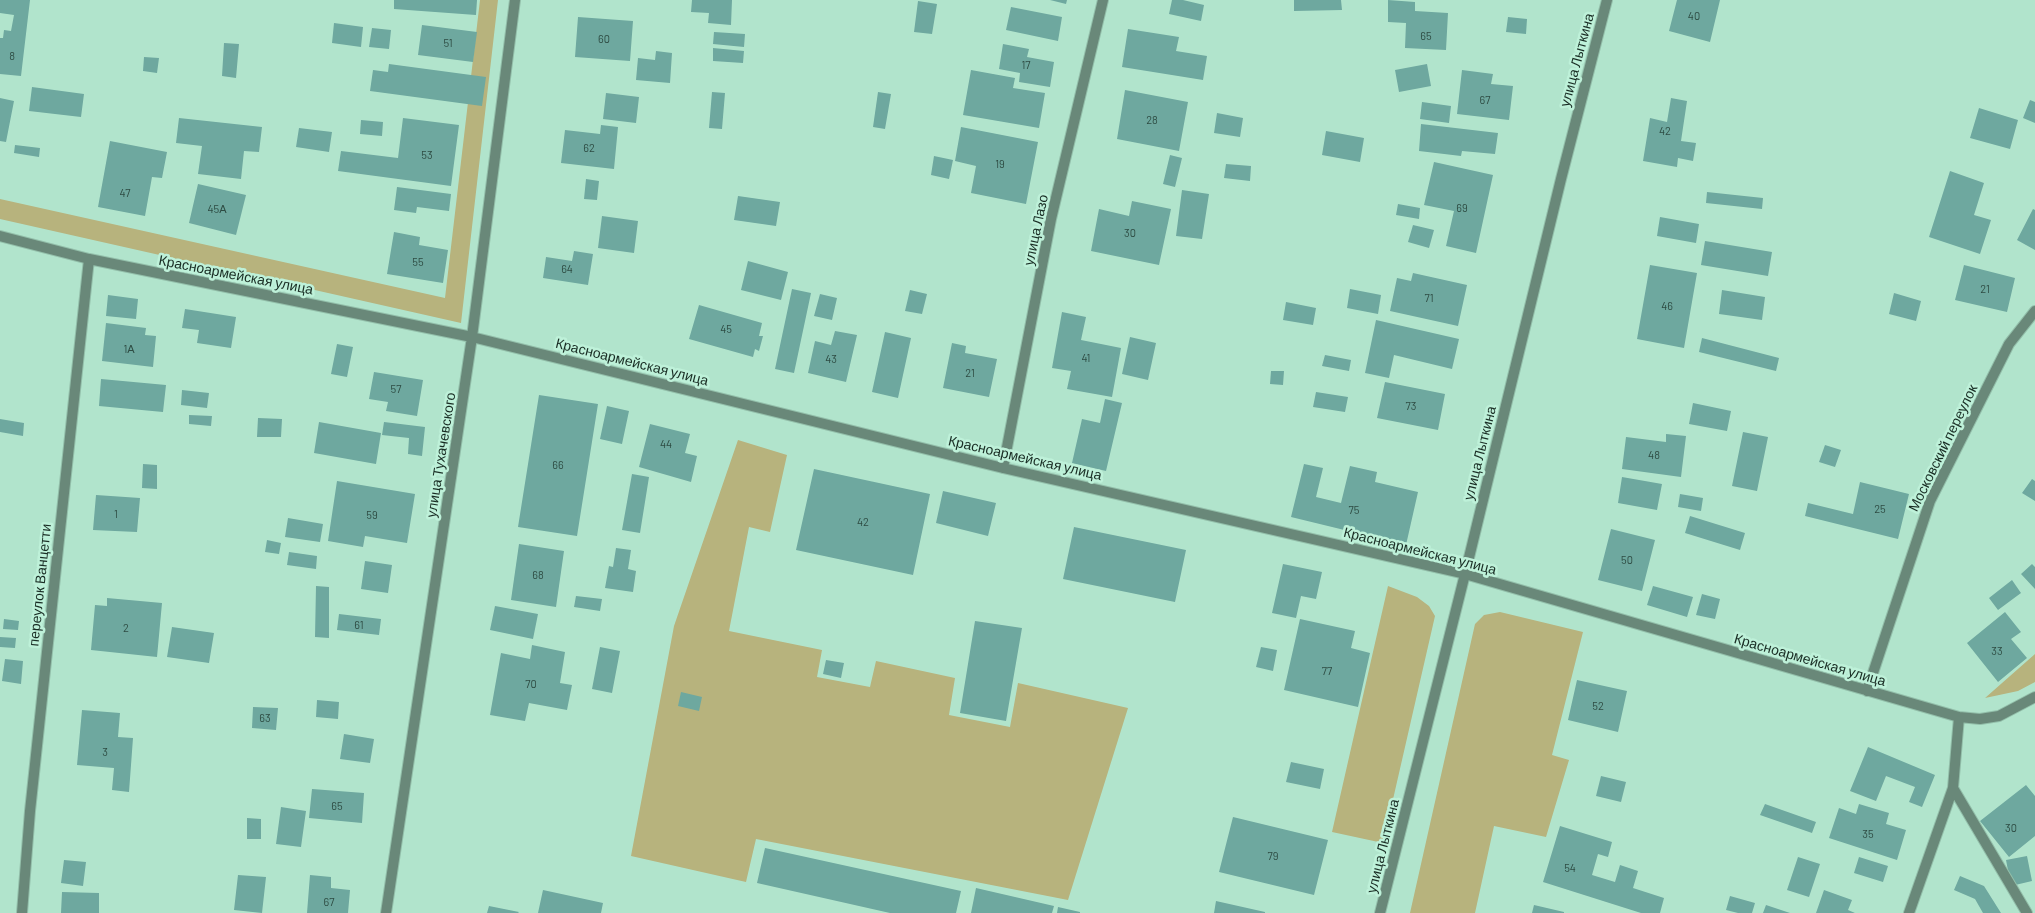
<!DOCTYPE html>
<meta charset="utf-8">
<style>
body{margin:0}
canvas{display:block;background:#b1e4cc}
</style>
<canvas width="2035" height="913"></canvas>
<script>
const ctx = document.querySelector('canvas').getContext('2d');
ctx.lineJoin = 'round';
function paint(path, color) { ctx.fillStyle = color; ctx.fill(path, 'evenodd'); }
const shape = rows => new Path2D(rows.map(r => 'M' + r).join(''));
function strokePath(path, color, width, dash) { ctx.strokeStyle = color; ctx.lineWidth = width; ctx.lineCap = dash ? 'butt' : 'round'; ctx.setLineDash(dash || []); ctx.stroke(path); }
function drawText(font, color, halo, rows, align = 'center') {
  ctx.font = font + ' Barlow,sans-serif'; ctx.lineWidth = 5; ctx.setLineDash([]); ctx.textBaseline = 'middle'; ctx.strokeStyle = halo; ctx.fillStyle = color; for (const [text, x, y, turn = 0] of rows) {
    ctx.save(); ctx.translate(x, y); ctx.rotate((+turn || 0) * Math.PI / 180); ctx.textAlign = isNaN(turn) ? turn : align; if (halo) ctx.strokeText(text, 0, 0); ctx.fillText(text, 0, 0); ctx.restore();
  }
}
paint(shape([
 [480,0,498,0,461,323,0,219,0,199,445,298],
 [738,440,787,455,770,532,749,527,729,631,822,650,817,677,870,687,876,661,955,678,949,715,1010,727,1018,683,1128,708,1068,900,756,839,746,882,631,856,674,626],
 [1388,586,1417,597,1429,606,1435,616,1383,843,1332,832],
 [1500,612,1583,632,1552,755,1569,760,1546,837,1494,826,1475,913,1410,913,1475,624,1484,615],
 [2035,654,2035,682,2018,691,1985,698]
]), '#b7b37d');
paint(shape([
 [0,0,30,0,21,76,0,74,0,38,3,38,4,30,11,31,14,15,0,13],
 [394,0,477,0,476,15,394,9],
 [692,0,732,0,731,25,708,23,709,13,691,12],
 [1050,0,1067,0,1066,4],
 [1172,0,1183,0,1204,5,1201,21,1169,14],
 [1294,0,1341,0,1342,10,1294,11],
 [1388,0,1415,2,1415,11,1448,13,1446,50,1405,48,1406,23,1388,22],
 [1677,0,1720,0,1710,42,1669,31],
 [918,1,937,4,932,34,914,32],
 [1011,7,1062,17,1058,41,1006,30],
 [578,17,633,21,630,61,575,57],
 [1508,17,1527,19,1526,34,1506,32],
 [334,23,363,27,361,47,332,43],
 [422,25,477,32,473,62,418,55],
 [372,28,391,30,389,49,369,47],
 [1128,29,1179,37,1176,51,1207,56,1203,80,1122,67],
 [714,32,745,34,744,47,713,44],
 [224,43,239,44,236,78,222,76],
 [1003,44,1029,49,1027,57,1054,62,1050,87,1019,82,1020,73,999,69],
 [713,48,744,51,743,63,713,61],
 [656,51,672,53,670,83,636,80,638,58,655,60],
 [144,57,159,58,157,73,143,71],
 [389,64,486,77,482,106,370,91,373,70,388,72],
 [1427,64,1431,86,1399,92,1395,70],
 [971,70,1015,78,1013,88,1045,93,1039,128,963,115],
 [1462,70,1493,74,1491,84,1513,86,1509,120,1457,114],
 [32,87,84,94,81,117,29,111],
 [1125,90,1188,102,1179,151,1117,139],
 [712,92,725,93,722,129,709,128],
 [878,92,891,94,885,129,873,127],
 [606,93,639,97,636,123,603,119],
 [0,98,14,101,6,142,0,141],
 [1671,98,1687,101,1681,141,1696,143,1693,161,1678,158,1677,167,1643,161,1650,118,1667,122],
 [2030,100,2035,102,2035,123,2023,118],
 [1422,102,1451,106,1449,123,1420,119],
 [1979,108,2018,120,2010,149,1970,138],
 [1217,113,1243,118,1240,137,1214,133],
 [179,118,262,127,259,152,244,151,241,179,198,174,202,146,176,143],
 [403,118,459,125,451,186,338,171,341,151,398,158],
 [361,120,383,122,382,136,360,134],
 [1421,124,1498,133,1495,154,1462,151,1461,156,1419,151],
 [601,125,618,127,614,169,561,163,565,130,600,134],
 [961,127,1038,142,1026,204,971,193,976,166,955,161],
 [299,128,332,132,329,152,296,147],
 [1326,131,1364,138,1360,162,1322,155],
 [110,141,167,152,162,178,152,177,145,216,98,207],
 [15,145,40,148,39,157,14,153],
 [1170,155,1182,158,1175,187,1163,184],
 [934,156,953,160,949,179,931,175],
 [1434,162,1493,175,1476,253,1446,246,1454,211,1424,205],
 [1226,164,1251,166,1250,181,1224,178],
 [1950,171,1984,183,1974,215,1991,220,1980,254,1929,237],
 [586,179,599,181,597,200,584,199],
 [198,184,246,195,236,235,189,223],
 [397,187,451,194,449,211,417,207,416,213,394,210],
 [1182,190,1209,194,1202,239,1176,236],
 [1707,192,1763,198,1762,209,1706,203],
 [738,196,780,202,776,226,734,220],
 [1132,201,1171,209,1159,265,1091,251,1099,209,1129,216],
 [1398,204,1420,208,1419,219,1396,215],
 [2033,209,2035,210,2035,250,2017,240],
 [602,216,638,221,634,253,598,248],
 [1660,217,1699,224,1696,243,1657,236],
 [1413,225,1434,230,1429,248,1408,242],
 [394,232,420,237,419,245,448,250,443,283,387,274],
 [1705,241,1772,252,1768,276,1701,265],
 [574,251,593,254,588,285,543,278,546,257,572,261],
 [748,261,788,272,781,300,741,290],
 [1650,265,1697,273,1684,348,1637,339],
 [1964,265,2015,278,2007,312,1955,300],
 [1413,273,1467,285,1458,326,1390,311,1397,278,1411,281],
 [792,289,811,293,794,373,775,369],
 [1350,289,1381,295,1378,314,1347,308],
 [910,290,927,294,922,314,905,311],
 [1722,290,1765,297,1762,320,1719,314],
 [1894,293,1921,301,1916,321,1889,314],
 [820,294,837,298,832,320,814,316],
 [108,295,138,299,136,319,106,316],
 [1286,302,1316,308,1313,325,1283,320],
 [699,305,762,323,759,336,763,336,759,351,755,349,753,357,689,339],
 [185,309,236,317,231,348,197,343,199,330,182,328],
 [1062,312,1086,317,1081,340,1121,348,1112,397,1067,389,1071,371,1052,368],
 [1376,320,1459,339,1452,369,1394,355,1389,378,1365,373],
 [106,323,146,328,145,335,156,336,153,367,102,361],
 [835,331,857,335,846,382,808,373,815,341,831,345],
 [885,332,911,338,898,398,872,392],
 [1130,337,1156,343,1148,380,1122,374],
 [1702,338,1779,358,1776,371,1699,352],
 [952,343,966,346,965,353,997,359,989,397,943,388],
 [337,344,353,347,347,377,331,374],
 [1325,355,1351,360,1349,371,1322,366],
 [1271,371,1284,371,1283,385,1270,384],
 [374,372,423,380,417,416,386,411,388,402,369,399],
 [101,379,166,385,163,412,99,406],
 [1385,382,1445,394,1438,430,1377,418],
 [182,390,209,393,207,408,181,405],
 [1316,392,1348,397,1345,412,1313,407],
 [539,395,598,404,577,536,518,527],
 [1105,399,1122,403,1106,471,1072,463,1082,419,1100,423],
 [1693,403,1731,411,1727,431,1689,424],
 [607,406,629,411,622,444,600,439],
 [189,415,212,416,211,426,189,424],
 [258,418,282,419,281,437,257,437],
 [0,419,24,423,23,436,0,432],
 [319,422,381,433,376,464,314,453],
 [384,422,425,427,422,456,408,454,409,438,382,435],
 [650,424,690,434,685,453,697,456,691,482,639,467],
 [1743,432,1768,437,1757,491,1732,486],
 [1666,434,1686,436,1681,477,1622,469,1626,437,1666,442],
 [1825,445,1841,450,1835,467,1819,462],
 [143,464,157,465,157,489,142,488],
 [1304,464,1323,468,1316,497,1341,503,1350,466,1377,472,1375,482,1418,492,1406,545,1291,517],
 [814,469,930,494,913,575,796,550],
 [632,474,649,477,640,533,622,530],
 [1622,477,1662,484,1657,510,1618,503],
 [2032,479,2035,481,2035,501,2022,493],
 [337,481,415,494,407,543,365,536,363,547,328,541],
 [1860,482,1909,494,1898,539,1805,516,1808,503,1853,514],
 [943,491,996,503,988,536,936,523],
 [1680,494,1703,498,1701,511,1678,507],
 [96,495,140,498,137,532,93,530],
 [1690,516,1745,533,1740,550,1685,533],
 [288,518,323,524,320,542,285,537],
 [1074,527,1186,550,1175,602,1063,579],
 [1611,529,1655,540,1642,591,1598,580],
 [267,540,281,543,279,554,265,552],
 [519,544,564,551,556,607,511,600],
 [616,548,631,550,628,569,636,571,633,592,605,588,609,566,613,567],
 [289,552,317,556,316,569,287,565],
 [365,561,392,565,388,593,361,589],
 [1283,564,1322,572,1316,599,1301,596,1296,618,1272,613],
 [2032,564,2035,567,2035,589,2021,574],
 [2012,580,2021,593,1998,610,1989,598],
 [316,586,329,587,329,638,315,637],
 [1653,586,1693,597,1687,617,1647,605],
 [1702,594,1720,599,1715,619,1696,615],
 [576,596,602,599,600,611,574,607],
 [107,598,162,603,157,657,91,650,95,605,107,606],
 [495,606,538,614,533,639,490,630],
 [2005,612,2021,632,2011,639,2027,658,1998,682,1967,643],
 [339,614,381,619,379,635,337,630],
 [4,619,19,621,18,630,3,629],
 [1300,619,1355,631,1351,648,1370,653,1358,707,1284,690],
 [975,621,1022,628,1006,721,960,713],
 [172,627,214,633,209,663,167,657],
 [0,637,16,638,15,648,0,647],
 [532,645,565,652,560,683,572,685,567,710,529,703,525,721,490,715,501,653,530,659],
 [600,647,620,651,612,693,592,689],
 [1261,647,1277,650,1273,671,1256,667],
 [5,659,23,661,21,684,2,681],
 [826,660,844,663,841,678,823,674],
 [1577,680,1627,691,1618,732,1568,720],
 [681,692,702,697,699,711,678,706],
 [317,700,339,702,338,719,316,717],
 [253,707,278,708,276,730,252,728],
 [82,710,120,713,118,737,133,738,129,792,112,790,114,768,77,765],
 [344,734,374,739,370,763,340,759],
 [1868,747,1935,775,1922,807,1909,802,1915,787,1886,776,1876,801,1850,791],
 [1291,762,1324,769,1320,789,1286,782],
 [1601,776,1626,782,1621,802,1596,796],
 [2026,785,2035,796,2035,836,2009,857,1980,821],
 [312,789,364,793,362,823,309,818],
 [1765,804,1816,822,1812,833,1760,815],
 [1859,804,1889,813,1886,824,1906,830,1897,860,1829,838,1839,808,1856,814],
 [281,807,306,811,301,847,276,844],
 [1233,817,1328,840,1314,895,1219,872],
 [247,818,261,819,261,839,247,839],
 [1560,826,1612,842,1608,857,1598,854,1592,875,1615,882,1620,865,1638,871,1633,888,1664,898,1660,913,1641,913,1543,882],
 [765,848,961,891,956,913,890,913,757,883],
 [2027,856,2032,881,2011,886,2006,860],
 [1798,857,1820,864,1809,897,1787,890],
 [1859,857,1888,866,1883,882,1854,873],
 [64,860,86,862,83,886,61,883],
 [238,875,266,877,262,913,234,910],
 [310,875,331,877,331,888,350,890,348,913,307,913],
 [1960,876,1984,886,2001,913,1983,913,1975,899,1954,890],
 [976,888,1054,906,1052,913,971,913],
 [543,890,603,903,601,913,538,913],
 [1824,890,1852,900,1848,910,1855,913,1816,913],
 [62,892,99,893,99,913,61,913],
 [1730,896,1755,903,1752,913,1738,913,1726,910],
 [1216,901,1265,912,1265,913,1214,913],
 [1534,905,1564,912,1564,913,1532,913],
 [1766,905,1790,913,1763,913],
 [489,906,519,912,518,913,487,913],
 [1058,907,1080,912,1080,913,1057,913]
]), '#6ea89f');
const minor = shape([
 [0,236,89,259,472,337,1003,468,1465,574,1959,717,1980,719,1999,716,2035,697],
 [1003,468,1051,219,1103,0],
 [1867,691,1930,501,2009,344,2035,311],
 [1953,788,1959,717],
 [22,913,30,811,89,259],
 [386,913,472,337,515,0],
 [1380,913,1465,574,1561,179,1607,0],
 [1909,913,1953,788,2027,913]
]);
strokePath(minor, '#93bfaa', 12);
strokePath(minor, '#698879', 10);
drawText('11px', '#2e4c43', null, [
 ["40",1694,16],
 ["65",1426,36],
 ["60",604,39],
 ["51",448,43],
 ["8",12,56],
 ["17",1026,65],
 ["67",1485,100],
 ["28",1152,120],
 ["42",1665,131],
 ["62",589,148],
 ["53",427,155],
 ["19",1000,164],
 ["47",125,193],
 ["69",1462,208],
 ["45А",217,209],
 ["30",1130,233],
 ["55",418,262],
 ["64",567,269],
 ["21",1985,289],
 ["71",1429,298],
 ["46",1667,306],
 ["45",726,329],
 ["1А",129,349],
 ["41",1086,358],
 ["43",831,359],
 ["21",970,373],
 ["57",396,389],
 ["73",1411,406],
 ["44",666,444],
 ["48",1654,455],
 ["66",558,465],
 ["25",1880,509],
 ["75",1354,510],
 ["1",116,514],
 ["59",372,515],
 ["42",863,522],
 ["50",1627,560],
 ["68",538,575],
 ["61",359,625],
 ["2",126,628],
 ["33",1997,651],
 ["77",1327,671],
 ["70",531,684],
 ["52",1598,706],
 ["63",265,718],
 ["3",105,752],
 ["65",337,806],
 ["30",2011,828],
 ["35",1868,834],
 ["79",1273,856],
 ["54",1570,868],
 ["67",329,902]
]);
drawText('14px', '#192d24', '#bef1d9', [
 ["улица Лыткина",1577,60,-75],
 ["улица Лазо",1036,230,-78],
 ["Красноармейская улица",236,275,11],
 ["Красноармейская улица",632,362,14],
 ["Московский переулок",1943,448,-64],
 ["улица Лыткина",1480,453,-76],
 ["улица Тухачевского",441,455,-81],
 ["Красноармейская улица",1025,458,13],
 ["Красноармейская улица",1420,551,14],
 ["переулок Ванцетти",40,585,-84],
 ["Красноармейская улица",1810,660,16],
 ["улица Лыткина",1383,846,-76]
]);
</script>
